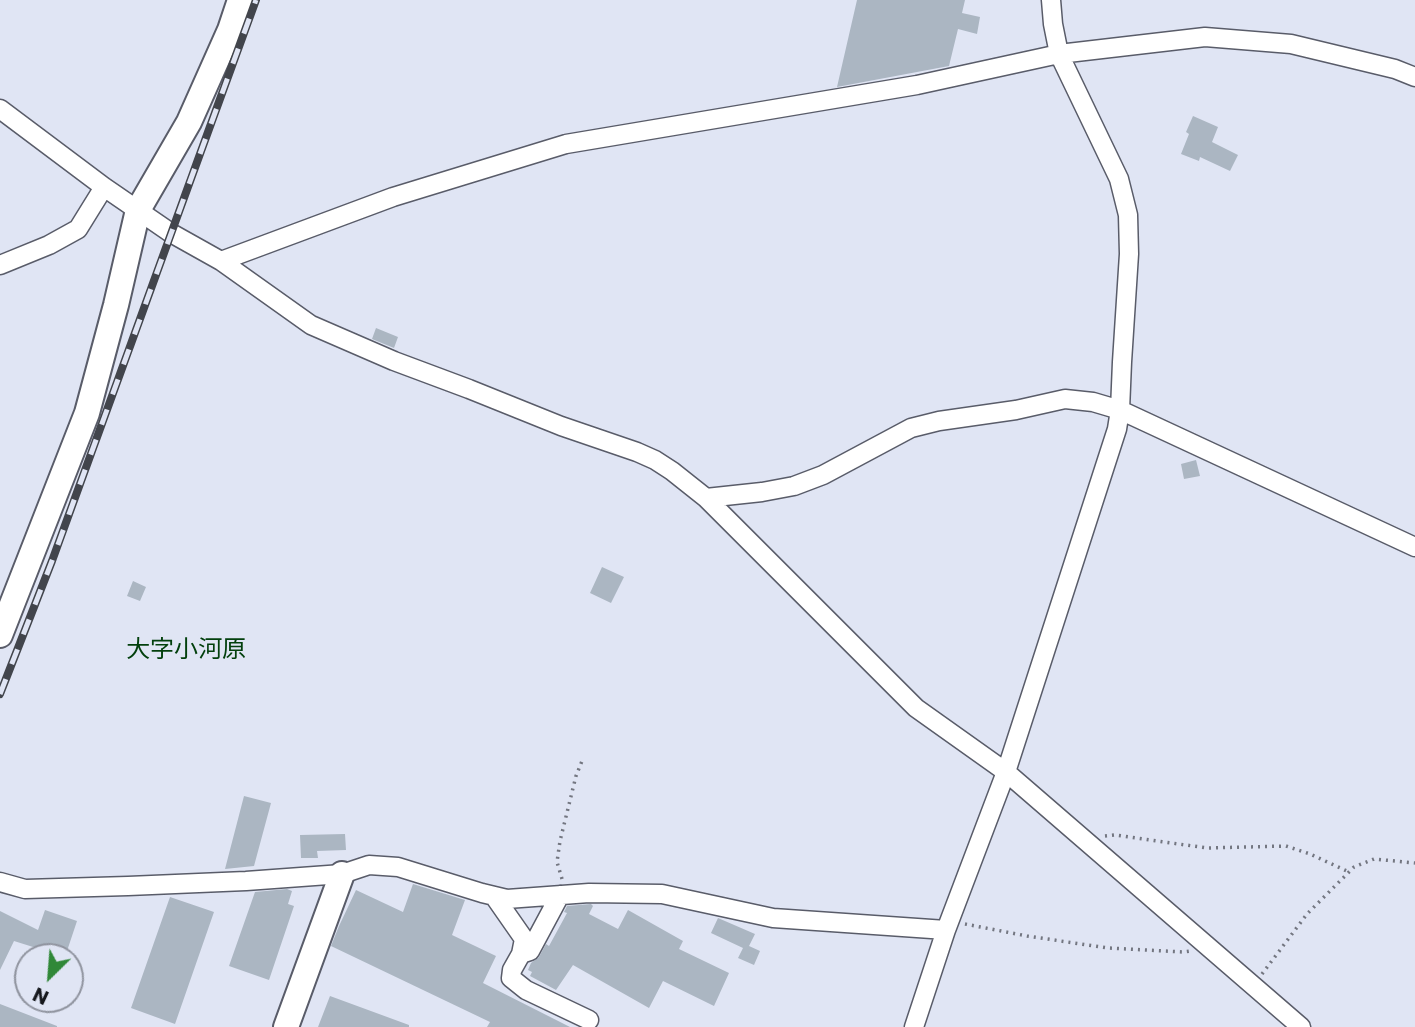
<!DOCTYPE html>
<meta charset="utf-8">
<style>
body{margin:0}
#map{position:relative;width:1415px;height:1027px;overflow:hidden;background:#e0e5f4;font-family:Poppins,sans-serif}
canvas{display:block}
.north{position:absolute;left:14px;top:943px;width:70px;height:70px;box-sizing:border-box;background:#e0e5f4;border:2px solid #8f939e;border-radius:50%;rotate:205deg;font-size:19px;font-weight:700;line-height:28px;text-align:center;color:#16181d}
.north::after{content:'';display:block;margin:auto;width:24px;height:32px;background:#308838;clip-path:polygon(50% 0,100% 100%,50% 72%,0 100%)}
</style>
<div id="map">
<canvas width="1415" height="1027"></canvas>
<div class="north">N</div>
</div>
<script>
const ctx = document.querySelector('canvas').getContext('2d');
ctx.lineJoin = 'round';
function paint(path, color) { ctx.fillStyle = color; ctx.fill(path, 'evenodd'); }
const shape = rows => new Path2D(rows.map(r => 'M' + r).join(''));
function strokePath(path, color, width, dash) { ctx.strokeStyle = color; ctx.lineWidth = width; ctx.lineCap = dash ? 'butt' : 'round'; ctx.setLineDash(dash || []); ctx.stroke(path); }
function drawText(font, color, halo, rows, align = 'center') {
  ctx.font = font + ' Poppins,"Noto Sans JP",sans-serif'; ctx.lineWidth = 5; ctx.setLineDash([]); ctx.textBaseline = 'middle'; ctx.strokeStyle = halo; ctx.fillStyle = color; for (const [text, x, y, turn = 0] of rows) {
    ctx.save(); ctx.translate(x, y); ctx.rotate((+turn || 0) * Math.PI / 180); ctx.textAlign = isNaN(turn) ? turn : align; if (halo) ctx.strokeText(text, 0, 0); ctx.fillText(text, 0, 0); ctx.restore();
  }
}
paint(shape([
 [857,0,965,0,962,13,980,17,977,34,958,29,949,66,837,87],
 [1193,116,1218,127,1212,142,1238,155,1230,171,1200,157,1199,161,1181,154,1189,134,1186,132],
 [376,328,398,337,394,348,372,339],
 [1196,460,1200,476,1184,479,1181,464],
 [602,567,624,577,611,603,590,593],
 [133,581,146,587,140,601,127,596],
 [244,796,271,803,254,866,225,869],
 [345,834,346,850,317,851,318,858,301,858,300,835],
 [413,884,465,900,452,935,496,956,483,983,570,1027,487,1027,490,1022,331,946,339,926,356,890,403,912],
 [287,889,292,891,288,904,294,906,269,980,229,966,255,892],
 [170,897,214,912,175,1024,131,1008],
 [591,904,593,906,589,914,618,929,628,910,683,941,679,949,729,973,714,1006,663,981,649,1008,573,965,556,990,530,976,532,972,528,970,531,963,539,957,546,944,549,946,567,913,564,912,567,906],
 [45,910,77,921,65,957,14,941,0,970,0,911,38,930],
 [718,918,755,934,749,946,760,951,754,965,738,958,743,948,711,933],
 [330,996,409,1025,409,1027,318,1027],
 [0,1004,57,1026,57,1027,0,1027]
]), '#abb6c2');
const street = shape([
 [0,109,104,187,171,233,221,261,311,325,394,361,469,389,561,426,637,452,655,460,672,471,706,498,916,708,1006,772,1301,1027],
 [221,261,393,197,566,144,917,85,1059,54,1205,37,1291,44,1395,69,1415,77],
 [0,265,49,245,78,229,104,187],
 [706,498,762,492,794,486,823,475,911,428,939,421,1016,410,1065,399,1093,402,1120,410,1415,547],
 [0,882,25,889,128,886,246,881,342,874,369,865,398,867,482,893,507,899,589,893,662,894,773,918,946,930],
 [494,896,524,939,521,954,512,970,511,978,526,990,589,1020],
 [521,954,530,951,560,895],
 [914,1027,946,930,1006,772,1117,429,1120,410,1122,362,1129,254,1128,215,1119,179,1059,54,1053,24,1051,0]
]);
const secondary = shape([
 [0,635,87,413,116,305,138,210,189,122,230,30,240,0],
 [286,1027,342,874]
]);
strokePath(street, '#595c69', 21);
strokePath(secondary, '#595c69', 28);
strokePath(shape([
 [1105,836,1115,835,1207,848,1286,846,1310,854,1349,872],
 [562,879,557,862,560,841,576,776,582,761],
 [965,924,1027,936,1108,948,1183,952,1190,951],
 [1262,974,1307,914,1354,867,1374,859,1415,863]
]), '#737680', 3.5, [2, 5]);
strokePath(street, '#fff', 18);
strokePath(secondary, '#fff', 24);
const rail = shape([
 [0,694,52,561,256,0]
]);
strokePath(rail, '#42454c', 8);
strokePath(rail, '#e0e5f4', 5, [16]);
drawText('24px', '#03400d', '#e0e5f4', [
 ["大字小河原",186,651]
]);
</script>
